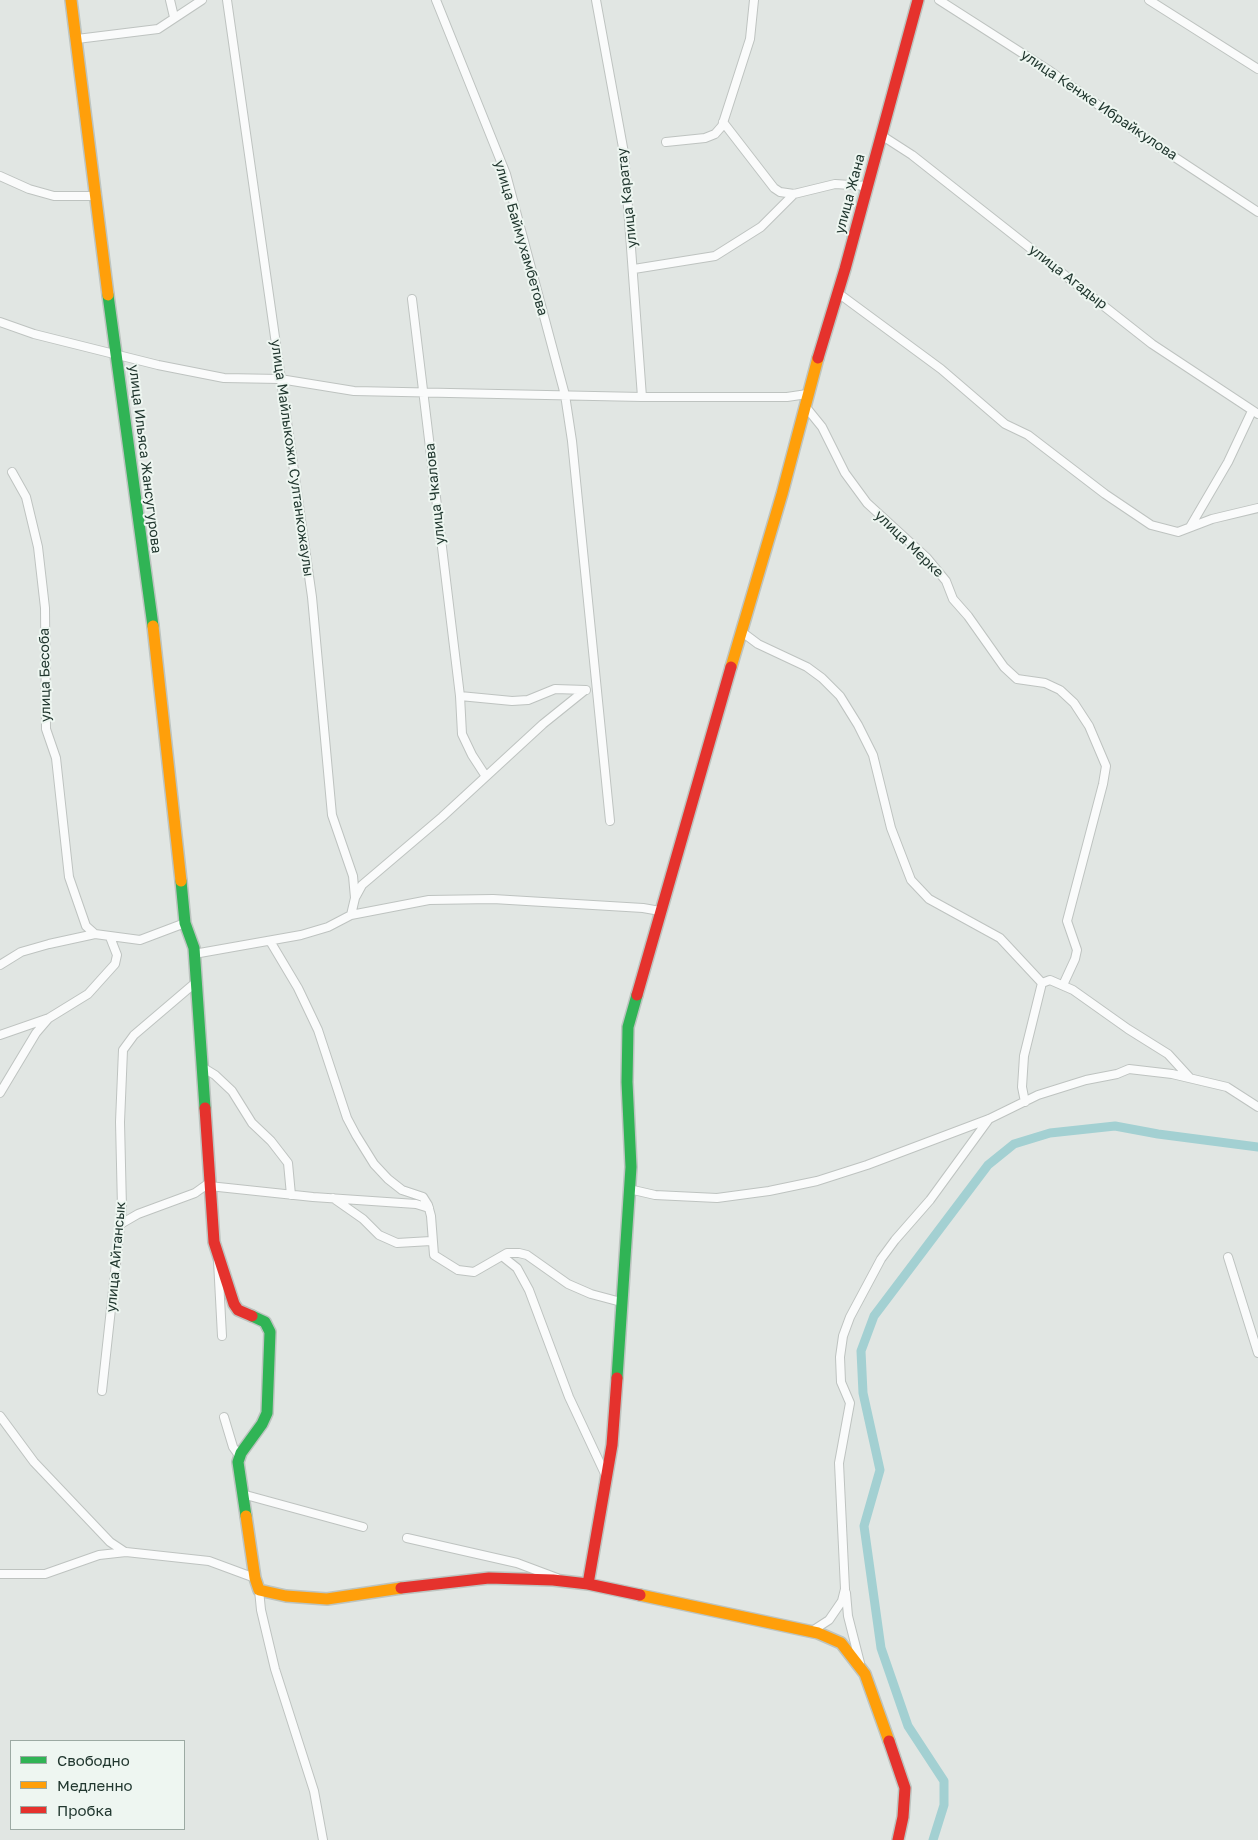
<!DOCTYPE html>
<meta charset="utf-8">
<style>
body{margin:0}
#map{position:relative;width:1258px;height:1840px;overflow:hidden;background:#e1e6e3;font-family:"Golos Text",sans-serif}
canvas{display:block}
.legend{position:absolute;left:10px;top:1740px;width:175px;height:90px;box-sizing:border-box;background:#eef6f1;border:1px solid #9caaa3;margin:0;padding:6px 9px;list-style:none;font-size:15px;color:#21372f}
.legend li{display:flex;align-items:center;gap:10px;height:25px}
.legend b{width:25px;border:1px solid #9caaa3}
</style>
<div id="map">
<canvas width="1258" height="1840"></canvas>
<ul class="legend">
<li><b style="height:6px;background:#30b455"></b>Свободно</li>
<li><b style="height:6px;background:#ff9f0a"></b>Медленно</li>
<li><b style="height:6px;background:#e5322d"></b>Пробка</li>
</ul>
</div>
<script>
const ctx = document.querySelector('canvas').getContext('2d');
ctx.lineJoin = 'round';
const shape = rows => new Path2D(rows.map(r => 'M' + r).join(''));
function strokePath(path, color, width, dash) { ctx.strokeStyle = color; ctx.lineWidth = width; ctx.lineCap = dash ? 'butt' : 'round'; ctx.setLineDash(dash || []); ctx.stroke(path); }
function drawText(font, color, halo, rows, align = 'center') {
  ctx.font = font + ' "Golos Text",sans-serif'; ctx.lineWidth = 4; ctx.setLineDash([]); ctx.textBaseline = 'middle'; ctx.strokeStyle = halo; ctx.fillStyle = color; for (const [text, x, y, turn = 0] of rows) {
    ctx.save(); ctx.translate(x, y); ctx.rotate((+turn || 0) * Math.PI / 180); ctx.textAlign = isNaN(turn) ? turn : align; if (halo) ctx.strokeText(text, 0, 0); ctx.fillText(text, 0, 0); ctx.restore();
  }
}
strokePath(shape([
 [933,1840,944,1805,944,1781,908,1726,881,1648,864,1526,880,1470,863,1393,861,1351,874,1316,988,1165,1014,1144,1050,1133,1115,1126,1158,1134,1258,1147]
]), '#a3d0d2', 9);
const street = shape([
 [170,0,174,17],
 [227,0,312,597,332,815,353,876,355,898,351,915],
 [436,0,506,174,565,395,572,441,610,821],
 [596,0,624,153,642,397],
 [939,0,1050,71,1138,133,1258,212],
 [1149,0,1258,69],
 [77,39,158,29,202,0],
 [723,122,774,188,780,192,794,194,835,184,867,186],
 [881,135,912,155,1152,344,1258,414],
 [666,142,705,138,715,134,722,126,750,39,754,0],
 [0,176,29,189,54,196,97,196],
 [634,269,715,256,761,227,794,194],
 [838,293,941,369,1005,424,1028,435,1105,494,1151,525,1178,532,1212,519,1258,508],
 [412,299,460,696,512,701,528,700,555,689,586,690],
 [0,322,34,334,158,365,224,378,280,379,354,391,642,397,787,397,807,394],
 [805,406,822,427,845,473,867,503,927,558,946,581,953,599,968,616,1004,667,1017,679,1045,683,1060,690,1074,703,1089,726,1106,766,1103,784,1067,921,1077,950,1075,959,1063,985],
 [12,472,26,497,38,547,45,608,46,729,56,758,69,877,86,926,95,934],
 [1190,527,1228,462,1252,411],
 [742,632,758,644,807,667,822,678,840,696,858,725,873,755,891,828,911,880,929,899,1000,938,1042,983],
 [460,696,462,734,472,755,485,775],
 [356,896,362,885,442,817,543,724,584,691],
 [270,941,298,988,318,1030,347,1118,356,1135,374,1164,388,1179,402,1190,423,1197,428,1205,431,1216,434,1255,458,1270,474,1272,507,1253,519,1253,527,1255,568,1284,591,1294,621,1302],
 [194,954,301,935,328,927,351,915,429,900,493,899,643,908,660,911],
 [0,965,21,952,49,944,95,934,140,940,185,923],
 [1042,983,1050,980,1073,990,1128,1029,1168,1054,1190,1078],
 [0,1035,49,1018,88,994,115,964,117,955,110,937],
 [202,1067,215,1075,232,1091,252,1123,271,1141,288,1163,291,1195],
 [0,1093,36,1033,48,1019],
 [1025,1102,1022,1087,1024,1056,1042,983],
 [209,1186,313,1197,416,1204,429,1208],
 [629,1189,655,1195,717,1198,769,1191,817,1181,867,1165,989,1119,1038,1095,1086,1080,1117,1074,1129,1069,1172,1074,1227,1087,1258,1107],
 [333,1198,363,1219,379,1235,397,1243,431,1241],
 [119,1225,138,1214,195,1193,209,1183],
 [502,1256,517,1268,529,1290,569,1397,606,1476],
 [1228,1257,1258,1353],
 [218,1261,222,1336],
 [102,1391,122,1208,120,1122,123,1050,134,1035,195,983],
 [0,1416,34,1462,110,1542,125,1552],
 [224,1417,233,1447,240,1457],
 [242,1494,363,1527],
 [407,1538,517,1563,557,1578],
 [0,1574,45,1574,99,1555,126,1552,209,1561,255,1578],
 [259,1590,261,1610,275,1669,314,1791,323,1840],
 [846,1593,848,1616,860,1663],
 [812,1631,829,1620,842,1601,845,1589,839,1463,850,1403,841,1382,840,1357,843,1336,850,1317,881,1259,895,1240,930,1200,989,1119]
]);
const fast = shape([
 [108,295,153,626],
 [181,881,185,923,194,948,205,1108],
 [617,1378,631,1167,627,1082,628,1027,637,995],
 [246,1516,238,1462,241,1453,262,1424,267,1413,270,1332,265,1322,252,1316]
]);
const slow = shape([
 [71,0,108,295],
 [153,626,181,881],
 [731,667,782,494,818,358],
 [246,1516,255,1578,259,1590,286,1596,327,1599,401,1588],
 [640,1595,818,1633,841,1643,865,1674,889,1741]
]);
const jam = shape([
 [818,358,845,269,918,0],
 [637,995,731,667],
 [205,1108,214,1242,234,1304,238,1310,252,1316],
 [588,1584,612,1445,617,1378],
 [401,1588,489,1578,553,1580,588,1584,640,1595],
 [889,1741,905,1788,903,1817,898,1840]
]);
strokePath(street, '#bec3c0', 10);
strokePath(fast, '#bdc4c0', 14);
strokePath(slow, '#bdc4c0', 14);
strokePath(jam, '#bdc4c0', 14);
strokePath(street, '#fafbfb', 8);
strokePath(fast, '#30b455', 11);
strokePath(slow, '#ff9f0a', 11);
strokePath(jam, '#e5322d', 11);
drawText('14px', '#21372f', '#eef6f1', [
 ["улица Кенже Ибрайкулова",1099,105,34],
 ["улица Жана",850,194,-75],
 ["улица Каратау",627,198,-96],
 ["улица Баймухамбетова",521,238,74],
 ["улица Агадыр",1068,277,38],
 ["улица Майлыкожи Султанкожаулы",292,458,82],
 ["улица Ильяса Жансугурова",145,459,83],
 ["улица Чкалова",435,494,-96],
 ["улица Мерке",909,544,44],
 ["улица Бесоба",45,675,-91],
 ["улица Айтансык",116,1257,-85]
]);
</script>
